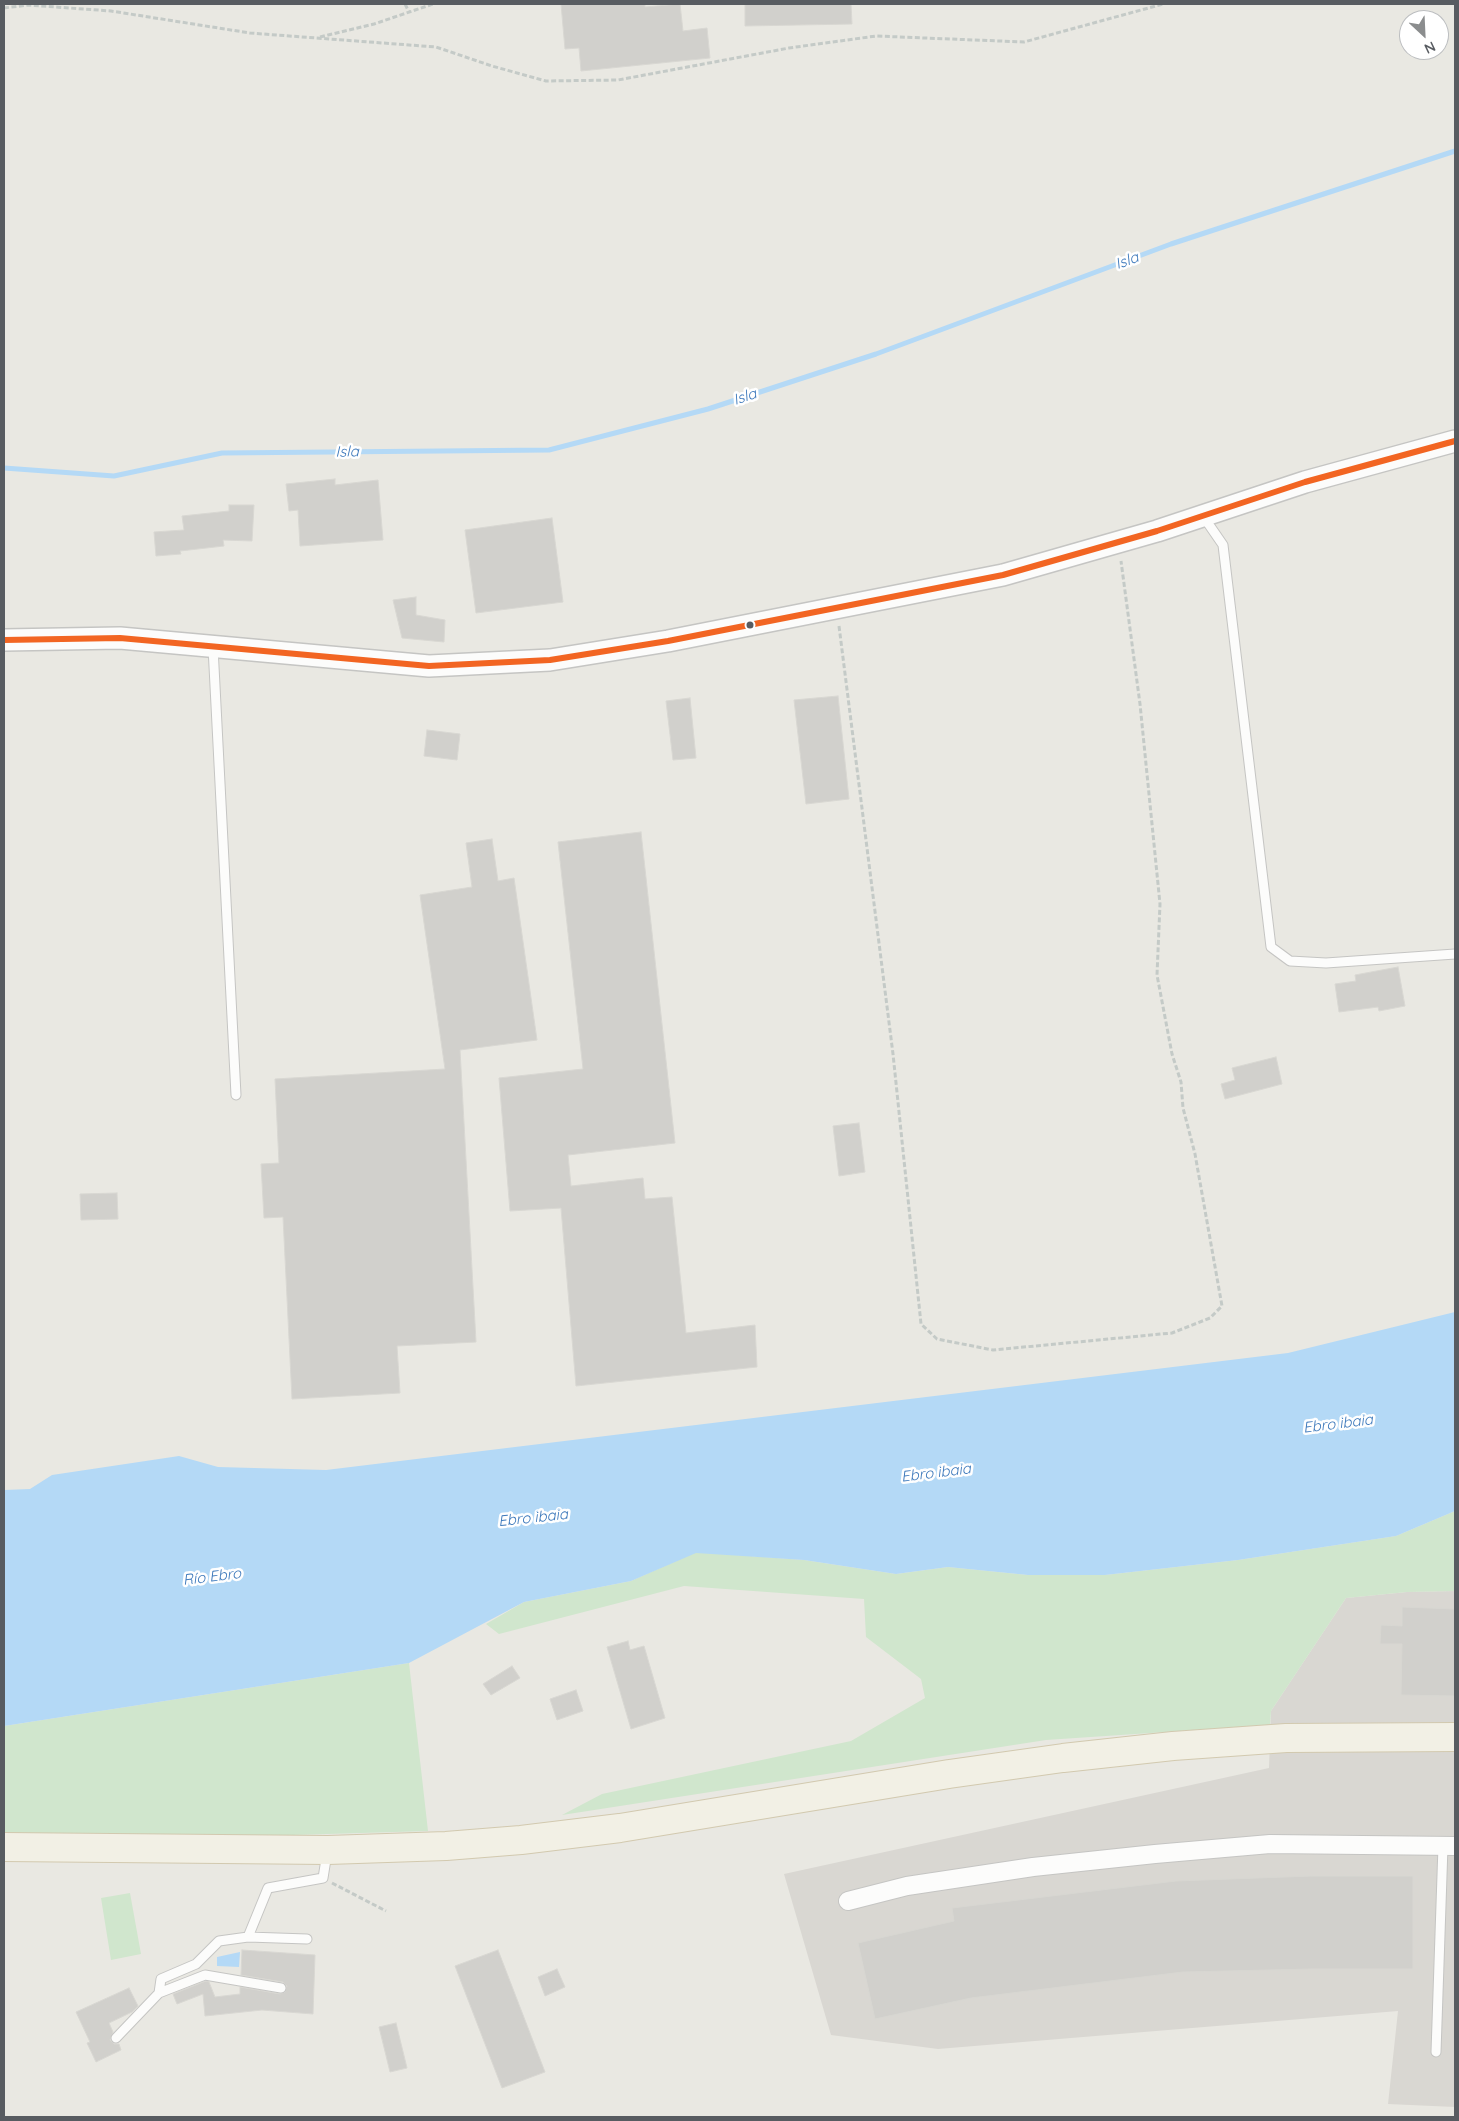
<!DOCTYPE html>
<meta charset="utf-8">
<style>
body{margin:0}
#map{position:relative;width:1459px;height:2121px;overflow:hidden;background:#e9e8e2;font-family:Quicksand,sans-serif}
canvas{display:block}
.frame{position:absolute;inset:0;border:5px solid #585c61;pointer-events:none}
.north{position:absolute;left:1399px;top:10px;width:50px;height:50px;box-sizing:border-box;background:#fff;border:1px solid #bcbec0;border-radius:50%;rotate:155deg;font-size:14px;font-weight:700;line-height:20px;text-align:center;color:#585c61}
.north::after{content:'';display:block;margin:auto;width:18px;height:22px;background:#8b8d8e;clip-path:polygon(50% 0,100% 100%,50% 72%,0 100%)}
</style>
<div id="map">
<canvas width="1459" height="2121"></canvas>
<div class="frame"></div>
<div class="north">N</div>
</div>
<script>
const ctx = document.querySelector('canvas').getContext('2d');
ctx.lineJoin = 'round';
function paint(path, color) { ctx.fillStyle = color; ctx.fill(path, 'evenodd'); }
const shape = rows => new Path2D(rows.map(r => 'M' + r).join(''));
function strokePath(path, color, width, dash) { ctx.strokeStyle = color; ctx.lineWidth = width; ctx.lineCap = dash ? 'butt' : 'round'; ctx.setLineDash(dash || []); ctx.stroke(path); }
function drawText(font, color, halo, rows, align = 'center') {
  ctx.font = font + ' Quicksand,sans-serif'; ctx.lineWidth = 5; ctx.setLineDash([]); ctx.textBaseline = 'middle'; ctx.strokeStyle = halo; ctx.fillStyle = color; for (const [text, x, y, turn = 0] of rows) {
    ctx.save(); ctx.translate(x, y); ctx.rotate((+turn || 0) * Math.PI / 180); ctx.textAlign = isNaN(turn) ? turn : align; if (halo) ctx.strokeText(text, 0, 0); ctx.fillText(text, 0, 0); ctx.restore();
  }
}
paint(shape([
 [1455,1591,1455,2107,1388,2104,1398,2011,938,2049,831,2035,784,1874,1269,1768,1271,1711,1346,1598,1407,1592]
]), '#d9d7d2');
paint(shape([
 [1455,1511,1455,1591,1407,1592,1346,1598,1271,1711,1270,1725,1046,1740,562,1815,602,1794,851,1741,925,1698,921,1679,866,1637,864,1599,684,1586,499,1634,486,1624,524,1602,631,1581,696,1552,804,1560,896,1574,948,1567,1028,1575,1105,1575,1238,1560,1396,1536],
 [409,1663,428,1831,227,1837,4,1837,4,1726],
 [130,1893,141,1954,111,1960,101,1898]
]), '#d0e6cd');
paint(shape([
 [1455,1312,1455,1511,1396,1536,1238,1560,1105,1575,1028,1575,948,1567,896,1574,804,1560,696,1553,631,1581,524,1602,409,1663,4,1726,4,1490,30,1489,52,1475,179,1456,218,1467,326,1470,1288,1353],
 [240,1952,239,1967,217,1966,217,1957]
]), '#b4d9f6');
strokePath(shape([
 [4,468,114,476,222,453,549,450,708,409,876,354,1171,244,1455,151]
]), '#b4d9f6', 5);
const building = shape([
 [561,4,645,4,645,7,680,4,683,31,707,28,710,58,581,71,579,48,565,49,561,4],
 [745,4,851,4,852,24,745,26,745,4],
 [335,479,335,485,378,480,383,540,300,546,298,510,289,511,286,484,335,479],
 [229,505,254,505,252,541,223,540,224,546,180,551,181,554,156,556,154,532,184,530,182,516,229,511,229,505],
 [552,518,563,602,476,613,465,530,552,518],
 [416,597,416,615,445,620,444,642,402,638,393,600,416,597],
 [838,696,849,799,806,804,794,700,838,696],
 [690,698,696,758,673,760,666,701,690,698],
 [427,730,460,734,457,760,424,756,427,730],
 [641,832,675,1143,568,1155,571,1186,643,1178,645,1199,672,1197,686,1333,755,1325,757,1367,576,1386,561,1208,510,1211,499,1078,583,1069,558,842,641,832],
 [492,839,498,881,514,878,537,1040,460,1050,476,1342,397,1346,400,1393,292,1399,283,1217,264,1218,261,1164,279,1163,275,1079,445,1069,420,895,472,887,466,843,492,839],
 [1398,967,1405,1006,1379,1011,1378,1007,1339,1012,1335,984,1356,981,1355,975,1398,967],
 [1276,1057,1282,1084,1225,1099,1221,1084,1235,1080,1232,1068,1276,1057],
 [859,1123,865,1172,839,1176,833,1126,859,1123],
 [117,1193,118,1219,81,1220,80,1194,117,1193],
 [1402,1607,1455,1609,1455,1696,1401,1695,1402,1644,1380,1644,1381,1625,1402,1626,1402,1607],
 [628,1641,630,1650,644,1646,665,1718,631,1729,607,1647,628,1641],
 [512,1666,520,1678,491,1695,483,1684,512,1666],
 [576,1690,583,1711,557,1720,550,1699,576,1690],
 [1312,1876,1413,1876,1413,1969,1311,1969,1183,1972,971,1998,875,2019,858,1943,954,1921,952,1908,1176,1881,1312,1876],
 [242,1950,315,1955,313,2014,262,2010,205,2016,203,1994,177,2004,173,1994,206,1981,209,1982,215,1997,240,1994,240,1987,280,1994,285,1992,287,1986,283,1982,241,1975,242,1950],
 [498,1950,545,2072,502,2088,455,1966,498,1950],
 [557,1969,565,1987,545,1996,538,1977,557,1969],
 [129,1988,138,2006,132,2012,109,2023,113,2032,110,2040,114,2044,119,2044,121,2050,96,2062,87,2043,90,2042,76,2012,129,1988],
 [396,2023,407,2068,390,2072,379,2027,396,2023]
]);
paint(building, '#d1d0cc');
strokePath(building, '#d8d7d2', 1);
const service = shape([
 [1203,516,1223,545,1271,947,1290,961,1326,963,1455,954],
 [213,647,236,1095],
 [307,1939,248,1937,268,1888,323,1878,327,1853],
 [159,1993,205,1975,281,1988],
 [116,2038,159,1993,161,1979,196,1964,219,1941,248,1937],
 [1436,2052,1443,1846]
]);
const minor = shape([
 [848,1901,907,1886,1033,1867,1155,1854,1270,1844,1455,1846]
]);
const tertiary = shape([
 [4,640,120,638,429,666,550,660,668,641,1003,575,1157,531,1305,482,1455,441]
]);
const primary = shape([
 [4,1847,328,1850,446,1846,521,1840,620,1828,949,1774,1063,1758,1173,1746,1286,1738,1455,1737]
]);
strokePath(service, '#c5c5c3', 11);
strokePath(minor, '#c5c5c3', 20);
strokePath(tertiary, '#c5c5c3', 24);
strokePath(primary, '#d2c9af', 30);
strokePath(shape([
 [405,4,409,12],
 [4,8,28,5,111,11,250,33,436,47,492,66,546,81,618,80,789,48,876,36,1024,42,1163,4],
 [320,37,374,24,433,4],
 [839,626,893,1054,921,1324,937,1339,993,1350,1172,1333,1210,1318,1222,1306,1195,1154,1183,1108,1181,1082,1172,1054,1157,975,1160,904,1140,704,1121,561],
 [332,1883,386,1911]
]), '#c4cac7', 3, [5, 2.5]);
strokePath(service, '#fcfcfb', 9);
strokePath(minor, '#fcfcfb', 18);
strokePath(tertiary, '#fcfcfb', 21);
strokePath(primary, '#f2f0e5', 28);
strokePath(shape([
 [4,640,120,638,429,666,550,660,668,641,1003,575,1157,531,1305,482,1455,441]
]), '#f26522', 6);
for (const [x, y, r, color] of [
 [750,625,4.5,"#585c61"]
]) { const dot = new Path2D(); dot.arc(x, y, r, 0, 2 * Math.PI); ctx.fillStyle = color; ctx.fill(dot); strokePath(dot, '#fff', 2); }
drawText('italic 15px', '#3c78bb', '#fff', [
 ["Isla",1127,261,-20],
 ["Isla",745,397,-18],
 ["Isla",347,452,-1],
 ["Ebro ibaia",1338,1424,-7],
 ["Ebro ibaia",936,1473,-7],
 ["Ebro ibaia",533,1518,-6],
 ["Río Ebro",212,1577,-7]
]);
</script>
